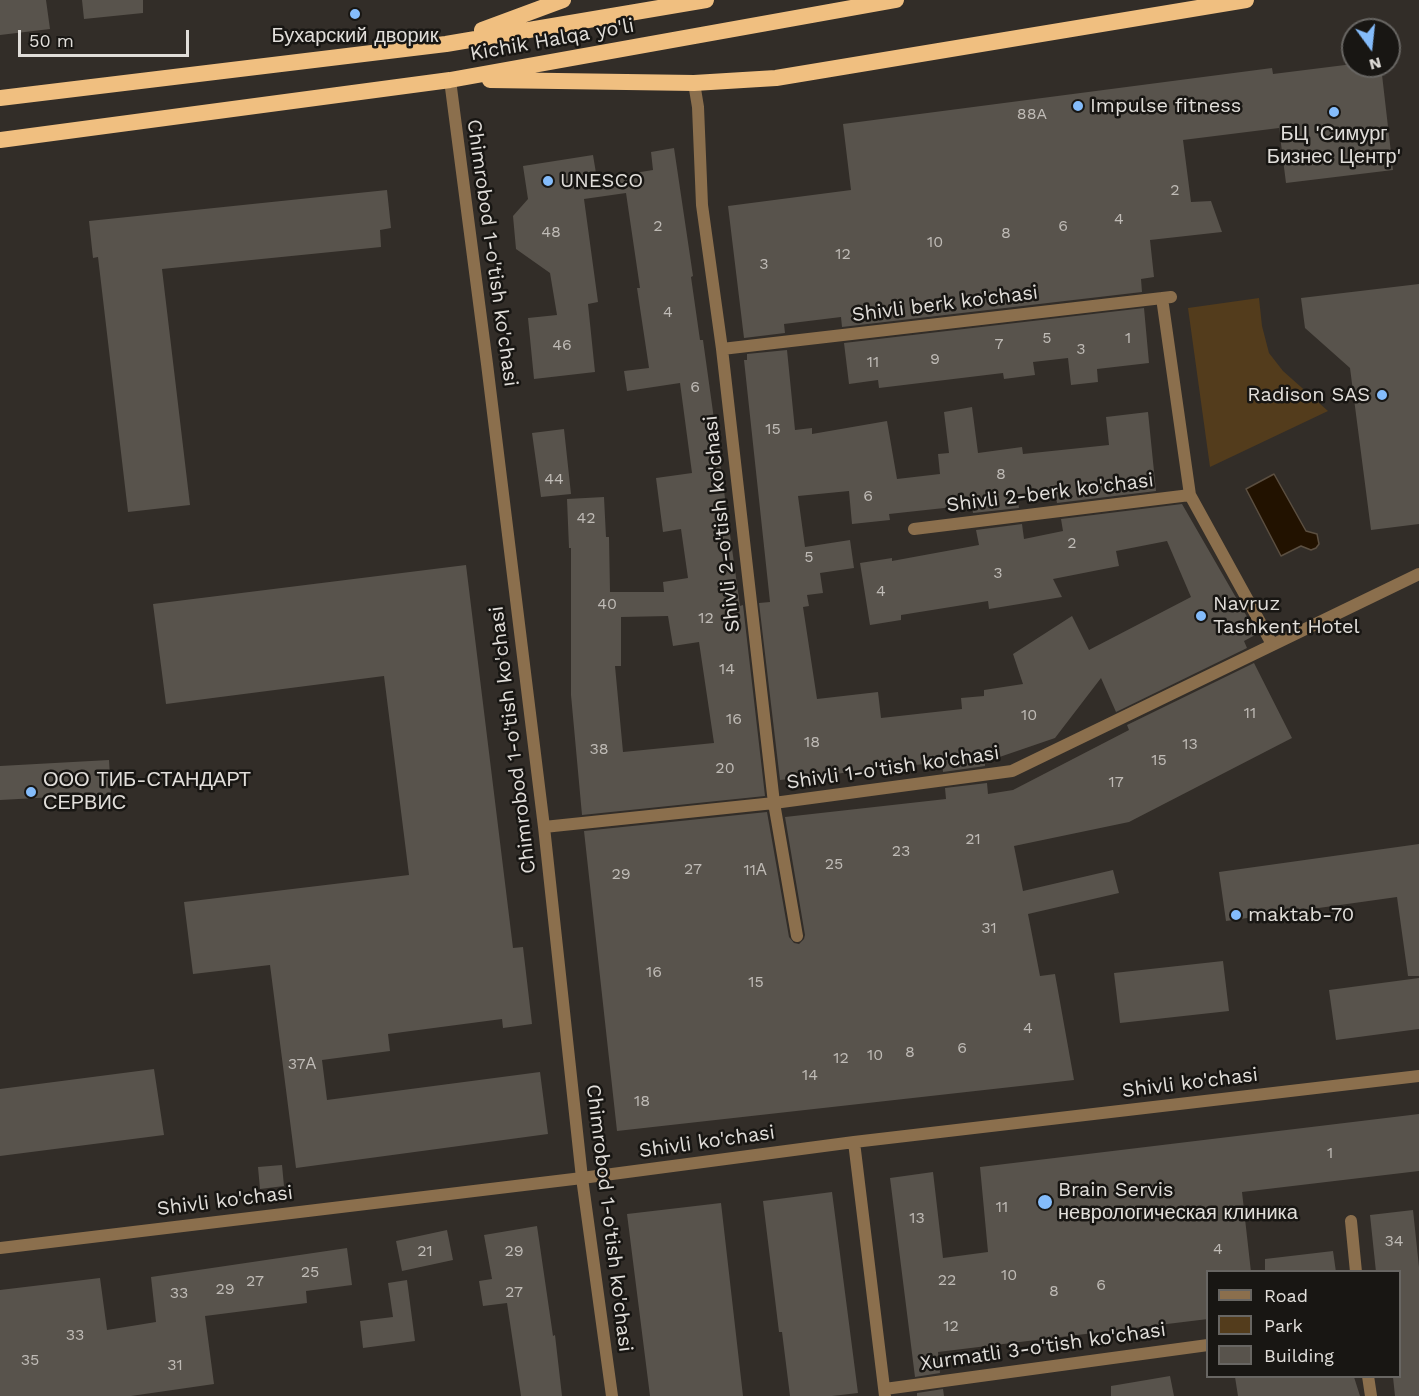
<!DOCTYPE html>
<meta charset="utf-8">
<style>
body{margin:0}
#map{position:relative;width:1419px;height:1396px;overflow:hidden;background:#322d28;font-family:"Work Sans",sans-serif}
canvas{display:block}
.legend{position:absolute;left:1206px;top:1270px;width:195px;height:108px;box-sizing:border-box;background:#181613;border:2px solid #686663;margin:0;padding:8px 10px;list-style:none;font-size:18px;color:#e1deda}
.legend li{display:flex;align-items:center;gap:12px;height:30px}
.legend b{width:30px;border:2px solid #686663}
.north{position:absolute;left:1341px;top:18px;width:60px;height:60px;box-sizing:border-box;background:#181613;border:2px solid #686663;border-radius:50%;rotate:165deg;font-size:16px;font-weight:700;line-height:24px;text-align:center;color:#e1deda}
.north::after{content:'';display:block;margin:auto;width:21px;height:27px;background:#84bcfb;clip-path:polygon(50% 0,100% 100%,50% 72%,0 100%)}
.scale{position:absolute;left:18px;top:30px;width:171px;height:27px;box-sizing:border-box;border:3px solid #e1deda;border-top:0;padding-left:8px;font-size:18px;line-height:21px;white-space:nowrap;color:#e1deda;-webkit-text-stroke:4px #181613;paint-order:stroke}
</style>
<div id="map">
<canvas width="1419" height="1396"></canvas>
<ul class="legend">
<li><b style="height:8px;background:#8b6f4d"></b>Road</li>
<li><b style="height:16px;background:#533c1c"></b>Park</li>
<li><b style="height:16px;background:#58534c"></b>Building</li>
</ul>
<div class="north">N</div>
<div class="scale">50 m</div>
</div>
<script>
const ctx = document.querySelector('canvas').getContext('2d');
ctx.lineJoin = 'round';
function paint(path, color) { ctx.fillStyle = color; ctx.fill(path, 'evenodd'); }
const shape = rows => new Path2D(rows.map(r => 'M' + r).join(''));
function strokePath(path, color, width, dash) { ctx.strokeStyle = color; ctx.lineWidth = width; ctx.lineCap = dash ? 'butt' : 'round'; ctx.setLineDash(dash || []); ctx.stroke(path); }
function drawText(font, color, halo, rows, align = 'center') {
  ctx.font = font + ' "Work Sans",sans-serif'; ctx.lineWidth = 5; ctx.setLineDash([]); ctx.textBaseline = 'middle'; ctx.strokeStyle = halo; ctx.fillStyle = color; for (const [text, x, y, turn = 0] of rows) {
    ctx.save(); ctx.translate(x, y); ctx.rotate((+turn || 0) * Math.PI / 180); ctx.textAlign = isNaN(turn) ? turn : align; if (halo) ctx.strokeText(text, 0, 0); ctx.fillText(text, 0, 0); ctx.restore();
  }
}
paint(shape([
 [1259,298,1262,326,1269,353,1283,371,1328,411,1210,467,1188,308]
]), '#533c1c');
const water = shape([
 [1274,474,1306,531,1317,534,1319,544,1316,548,1311,550,1301,546,1281,556,1246,489,1274,474]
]);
paint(water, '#221200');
strokePath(water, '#5b4f41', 1.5);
paint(shape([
 [0,0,46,0,50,29,0,35],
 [82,0,143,0,143,13,84,19],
 [1353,64,1381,66,1393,170,1286,183,1279,128,1183,140,1191,202,1211,201,1222,232,1150,240,1154,277,1141,279,1142,292,842,327,841,317,784,324,785,333,744,338,728,206,851,190,843,124,1272,68,1273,74],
 [674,148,693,276,691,277,700,340,703,340,740,606,743,605,765,796,582,815,571,695,571,548,569,548,567,499,604,497,606,537,609,537,610,592,664,592,663,582,688,578,681,529,663,532,656,478,692,473,680,383,627,391,624,371,649,368,637,288,640,288,626,193,584,199,598,302,588,304,595,372,534,379,528,318,557,315,550,273,516,249,513,216,528,199,523,166,593,155,597,179,653,170,651,152],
 [668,616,673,646,699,642,714,743,623,752,615,666,621,666,621,617],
 [387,190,391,228,380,230,381,247,162,269,190,505,128,512,98,257,93,258,89,221],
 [1419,284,1419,524,1371,530,1350,368,1305,328,1301,298],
 [1144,308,1149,363,1097,369,1098,382,1071,385,1068,358,1033,362,1035,375,1004,379,1003,373,879,388,878,380,849,384,844,343],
 [787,350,795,430,812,428,812,434,887,421,897,479,940,474,938,454,949,453,944,412,972,407,978,453,1022,447,1023,454,1109,445,1106,417,1148,412,1156,491,1057,503,1055,492,1017,496,1019,508,973,513,972,505,889,514,890,520,852,524,849,491,798,496,805,547,850,540,854,568,820,573,823,593,807,595,809,606,803,607,817,699,878,692,881,718,962,709,961,698,984,696,984,690,1023,684,1013,654,1072,616,1089,650,1191,597,1167,541,1116,551,1119,566,1053,579,1062,597,989,609,988,601,901,615,901,620,870,625,860,563,892,558,892,561,979,545,976,530,1022,524,1024,539,1063,531,1061,519,1182,504,1257,634,1244,641,1247,648,1116,712,1101,678,1055,738,985,762,985,766,943,772,942,762,780,780,759,603,770,602,744,360,747,360,747,354],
 [564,429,571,494,541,497,532,433],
 [466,565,513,948,523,947,532,1024,503,1028,502,1019,388,1034,390,1051,322,1060,327,1100,540,1072,548,1134,296,1168,270,965,193,974,184,902,409,875,384,676,166,704,153,604],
 [1254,663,1292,738,1129,822,1014,846,1023,891,1113,870,1119,893,1028,914,1040,976,1055,974,1074,1080,617,1131,584,831,767,812,789,937,794,943,799,944,804,939,805,935,785,817,946,799,945,788,987,783,988,794,1013,790,1129,730,1127,725],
 [109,760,111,794,0,800,0,766],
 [1419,844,1419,976,1408,976,1397,897,1226,921,1219,872],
 [1223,961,1229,1011,1120,1023,1114,973],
 [1419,978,1419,1029,1336,1040,1329,990],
 [154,1069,164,1135,0,1156,0,1089],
 [1419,1114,1419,1171,1242,1192,1251,1272,1208,1272,1208,1319,938,1352,940,1373,915,1377,890,1178,933,1172,943,1258,988,1252,980,1167],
 [282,1165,284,1186,260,1189,258,1167],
 [832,1192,858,1393,832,1396,790,1396,782,1332,779,1332,763,1201],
 [721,1203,743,1396,650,1396,627,1214],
 [1413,1210,1419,1267,1419,1396,1395,1396,1393,1377,1400,1377,1400,1272,1376,1272,1370,1215],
 [537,1226,553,1336,555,1335,562,1396,521,1396,507,1303,483,1306,479,1281,492,1279,484,1235],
 [447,1230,453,1260,402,1271,396,1241],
 [347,1248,352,1285,306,1291,307,1303,205,1316,214,1384,131,1396,0,1396,0,1290,100,1278,107,1330,156,1322,151,1277],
 [1333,1251,1336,1272,1265,1272,1265,1259],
 [407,1280,415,1341,363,1348,360,1321,393,1317,388,1283],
 [1170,1376,1174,1396,1111,1396,1111,1386],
 [1235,1377,1354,1377,1360,1396,1238,1396],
 [943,1389,944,1396,917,1396,917,1393]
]), '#58534c');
strokePath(shape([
 [450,80,487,364,544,827,582,1178,612,1396],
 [694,83,698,107,702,205,722,349,774,803,797,936],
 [1162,298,1190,495,1272,644],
 [722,349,1171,297],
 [914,529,1190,495],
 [544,827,774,803,1012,771,1419,574],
 [854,1142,885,1396],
 [1351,1221,1356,1272],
 [0,1248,582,1178,854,1142,1419,1076],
 [1368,1376,1371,1396],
 [885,1389,1208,1345]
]), '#8b6f4d', 12);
strokePath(shape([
 [482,30,563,0],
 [490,80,694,83,776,78,1246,0],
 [0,98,446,44,706,0],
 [0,140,450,80,896,0]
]), '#f0bf80', 16);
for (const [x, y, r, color] of [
 [355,14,6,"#84bcfb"],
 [1078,106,6,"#84bcfb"],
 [1334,112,6,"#84bcfb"],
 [548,181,6,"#84bcfb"],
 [1382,395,6,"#84bcfb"],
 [1201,616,6,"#84bcfb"],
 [31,792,6,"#84bcfb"],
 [1236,915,6,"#84bcfb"],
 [1045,1202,8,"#84bcfb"]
]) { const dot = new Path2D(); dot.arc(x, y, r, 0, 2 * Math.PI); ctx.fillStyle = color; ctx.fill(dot); strokePath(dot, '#181613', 2); }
drawText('16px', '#bfbbb6', null, [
 ["88A",1032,114],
 ["2",1175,190],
 ["4",1119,219],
 ["2",658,226],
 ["6",1063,226],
 ["48",551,232],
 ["8",1006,233],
 ["10",935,242],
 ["12",843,254],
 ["3",764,264],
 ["4",668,312],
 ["5",1047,338],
 ["1",1128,338],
 ["7",999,344],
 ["46",562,345],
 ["3",1081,349],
 ["9",935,359],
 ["11",873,362],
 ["6",695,387],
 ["15",773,429],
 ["8",1001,474],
 ["44",554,479],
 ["6",868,496],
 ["42",586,518],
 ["2",1072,543],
 ["5",809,557],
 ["3",998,573],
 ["4",881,591],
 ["40",607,604],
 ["12",706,618],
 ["14",727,669],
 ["11",1250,713],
 ["10",1029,715],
 ["16",734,719],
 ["18",812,742],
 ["13",1190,744],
 ["38",599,749],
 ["15",1159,760],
 ["20",725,768],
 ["17",1116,782],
 ["21",973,839],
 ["23",901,851],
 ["25",834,864],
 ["27",693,869],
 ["11А",755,870],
 ["29",621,874],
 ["31",989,928],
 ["16",654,972],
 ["15",756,982],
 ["4",1028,1028],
 ["6",962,1048],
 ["8",910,1052],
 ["10",875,1055],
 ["12",841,1058],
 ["37А",302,1064],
 ["14",810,1075],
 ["18",642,1101],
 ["1",1330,1153],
 ["11",1002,1207],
 ["13",917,1218],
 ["34",1394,1241],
 ["4",1218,1249],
 ["21",425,1251],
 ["29",514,1251],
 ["25",310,1272],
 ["10",1009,1275],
 ["22",947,1280],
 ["27",255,1281],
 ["6",1101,1285],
 ["29",225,1289],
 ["8",1054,1291],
 ["27",514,1292],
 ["33",179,1293],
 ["12",951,1326],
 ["33",75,1335],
 ["35",30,1360],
 ["31",175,1365]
]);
drawText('20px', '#e1deda', '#181613', [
 ["Бухарский дворик",355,36,"center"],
 ["Impulse fitness",1090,106],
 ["БЦ 'Симург",1334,134,"center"],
 ["Бизнес Центр'",1334,157,"center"],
 ["UNESCO",560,181],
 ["Radison SAS",1370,395,"right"],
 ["Navruz",1213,604],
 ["Tashkent Hotel",1213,627],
 ["ООО ТИБ-СТАНДАРТ",43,780],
 ["СЕРВИС",43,803],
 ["maktab-70",1248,915],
 ["Brain Servis",1058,1190],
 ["неврологическая клиника",1058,1213]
], 'left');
drawText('20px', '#e1deda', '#181613', [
 ["Kichik Halqa yo'li",552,40,-10],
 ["Chimrobod 1-o'tish ko'chasi",492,253,82],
 ["Shivli berk ko'chasi",945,304,-7],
 ["Shivli 2-berk ko'chasi",1050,493,-7],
 ["Shivli 2-o'tish ko'chasi",722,524,-96],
 ["Chimrobod 1-o'tish ko'chasi",513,740,-97],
 ["Shivli 1-o'tish ko'chasi",893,768,-8],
 ["Shivli ko'chasi",1190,1083,-7],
 ["Shivli ko'chasi",707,1142,-8],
 ["Shivli ko'chasi",225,1201,-7],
 ["Chimrobod 1-o'tish ko'chasi",609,1218,83],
 ["Xurmatli 3-o'tish ko'chasi",1043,1347,-8]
]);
</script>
